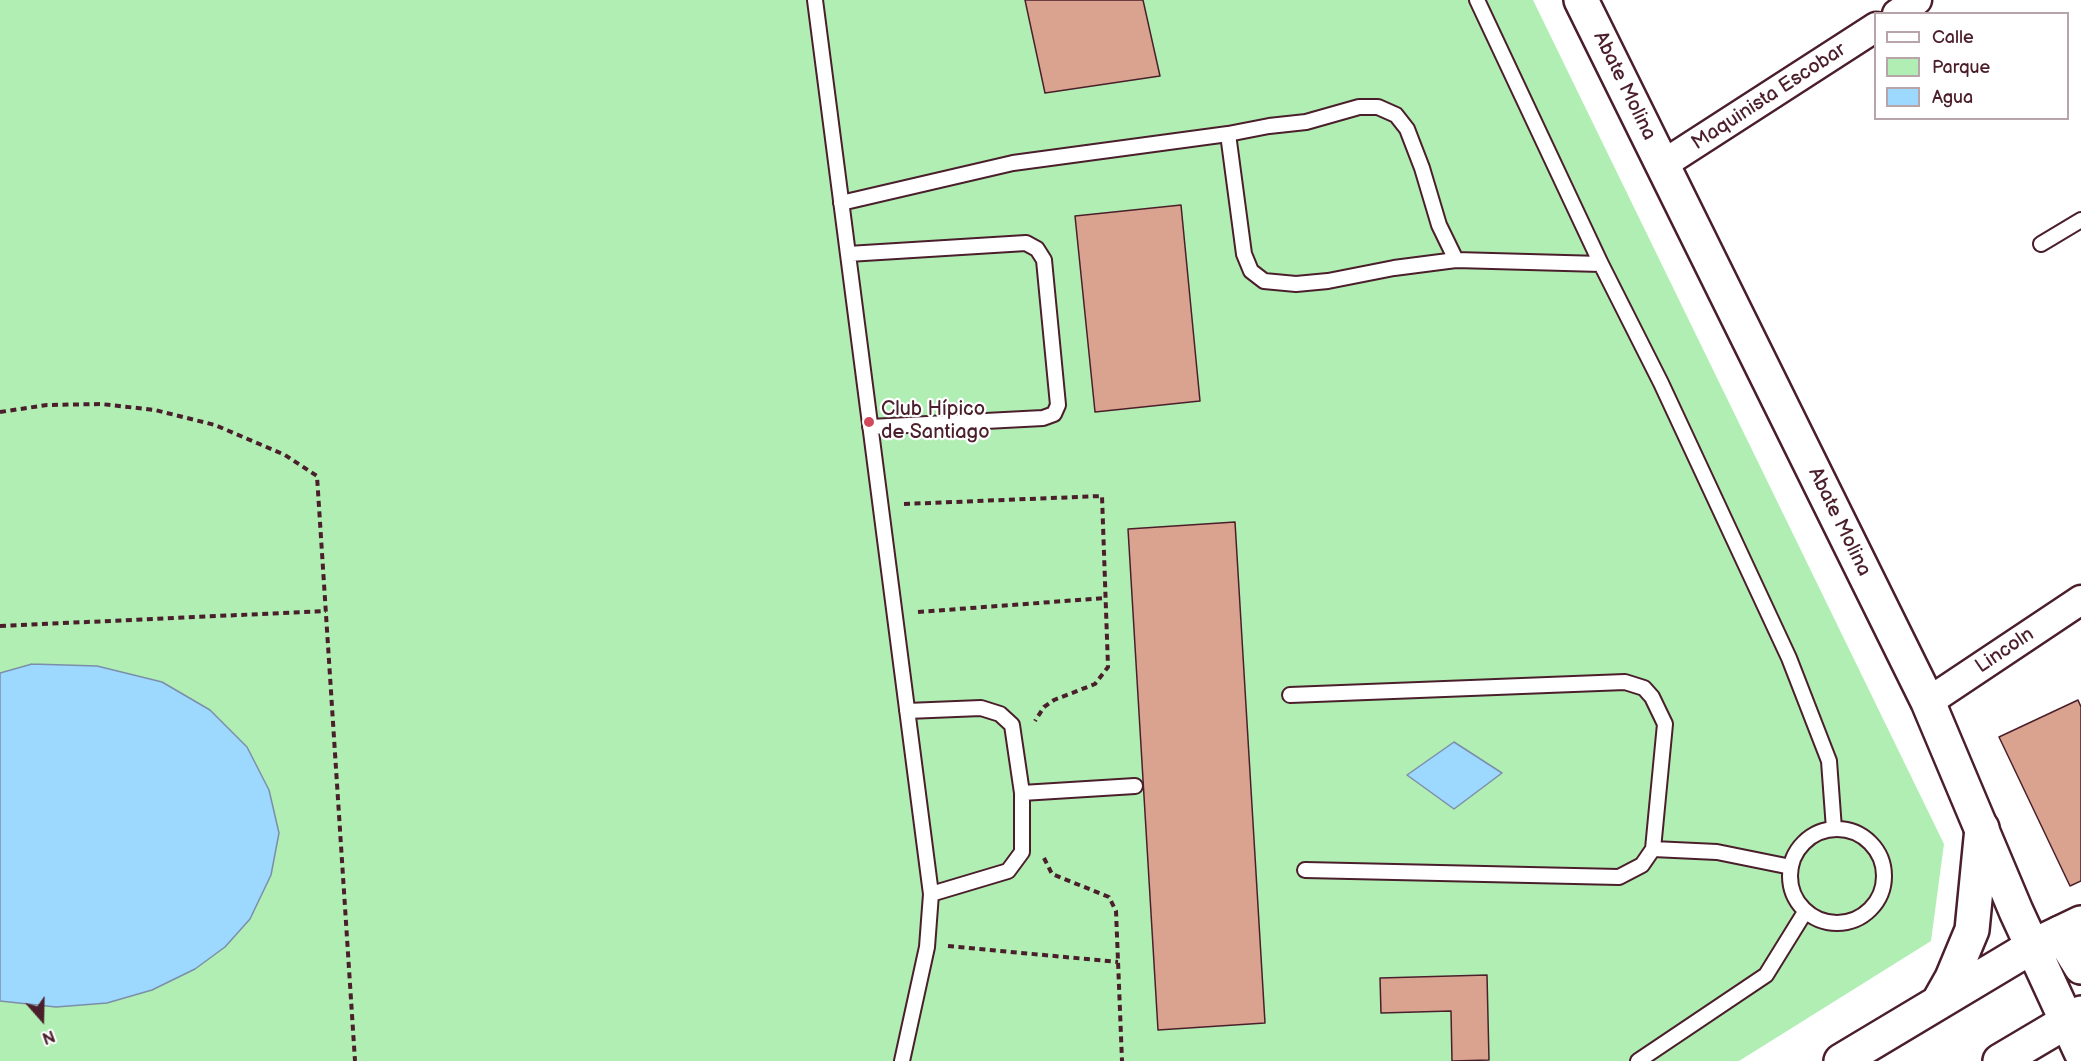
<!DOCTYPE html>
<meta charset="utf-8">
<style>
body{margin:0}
#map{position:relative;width:2081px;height:1061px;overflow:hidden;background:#fff;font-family:"Balsamiq Sans",sans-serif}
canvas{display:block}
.legend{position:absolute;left:1874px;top:12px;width:195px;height:108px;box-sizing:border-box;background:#fff;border:2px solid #b7a5aa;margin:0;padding:8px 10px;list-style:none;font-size:18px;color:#4a1f2b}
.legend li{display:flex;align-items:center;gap:12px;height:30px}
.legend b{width:30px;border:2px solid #b7a5aa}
.north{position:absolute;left:12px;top:989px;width:60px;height:60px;-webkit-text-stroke:4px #fff;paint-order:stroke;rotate:160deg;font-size:16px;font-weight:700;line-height:24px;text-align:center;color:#4a1f2b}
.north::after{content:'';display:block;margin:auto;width:21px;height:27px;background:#4a1f2b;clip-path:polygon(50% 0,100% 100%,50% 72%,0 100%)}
</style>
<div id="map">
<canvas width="2081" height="1061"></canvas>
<ul class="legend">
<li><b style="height:8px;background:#fff"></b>Calle</li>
<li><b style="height:16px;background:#b1eeb3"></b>Parque</li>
<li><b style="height:16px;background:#9dd8fe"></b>Agua</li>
</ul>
<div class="north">N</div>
</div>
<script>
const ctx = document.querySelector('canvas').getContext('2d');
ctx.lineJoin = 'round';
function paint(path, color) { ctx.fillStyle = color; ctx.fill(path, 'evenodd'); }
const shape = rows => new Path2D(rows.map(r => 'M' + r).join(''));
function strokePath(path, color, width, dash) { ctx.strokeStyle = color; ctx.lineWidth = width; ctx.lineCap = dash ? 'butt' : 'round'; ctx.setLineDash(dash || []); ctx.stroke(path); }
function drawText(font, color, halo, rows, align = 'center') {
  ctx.font = font + ' "Balsamiq Sans",sans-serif'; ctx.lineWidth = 4.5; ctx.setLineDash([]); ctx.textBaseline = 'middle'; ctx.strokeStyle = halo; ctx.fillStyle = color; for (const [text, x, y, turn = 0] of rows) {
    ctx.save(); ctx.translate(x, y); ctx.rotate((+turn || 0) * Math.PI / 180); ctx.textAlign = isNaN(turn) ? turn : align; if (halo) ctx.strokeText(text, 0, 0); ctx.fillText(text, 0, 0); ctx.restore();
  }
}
paint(shape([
 [0,0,1533,0,1944,844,1931,941,1739,1061,0,1061]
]), '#b1eeb3');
const water = shape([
 [32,664,97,666,162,682,210,710,247,747,269,790,279,833,271,875,250,919,225,947,195,969,152,990,107,1003,56,1007,0,1001,0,673,32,664],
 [1454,742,1502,773,1454,809,1407,775,1454,742]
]);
paint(water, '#9dd8fe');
strokePath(water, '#7c8eaa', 1.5);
const building = shape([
 [1025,0,1143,0,1160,76,1045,93,1025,0],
 [1181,205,1200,401,1095,412,1075,216,1181,205],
 [1235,522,1265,1023,1158,1030,1128,529,1235,522],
 [2078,700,2081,707,2081,881,2070,886,1999,737,2078,700],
 [1487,975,1489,1060,1452,1061,1451,1011,1381,1013,1380,978,1487,975]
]);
paint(building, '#d9a38f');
strokePath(building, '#4a1f2b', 1.5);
const lane = shape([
 [815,0,931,894,927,947,902,1061],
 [1477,0,1601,264,1661,383,1789,658,1829,761,1834,829],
 [1359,107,1378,107,1396,115,1407,129,1422,168,1439,225,1456,260,1394,268,1328,281,1296,284,1264,281,1251,271,1244,254,1228,134,1269,126,1306,122,1359,107],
 [841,203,1013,163,1228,134],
 [2041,244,2081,220],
 [848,254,1026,243,1037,249,1044,260,1058,405,1054,414,1043,418,870,427],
 [1456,260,1601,264],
 [1290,695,1625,682,1644,688,1652,697,1665,724,1653,849,1642,865,1619,877,1305,870],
 [907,711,981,708,1000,714,1012,725,1022,793,1022,852,1008,871,931,894],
 [1022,793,1135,786],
 '1790 876a47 47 0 1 1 94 0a47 47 0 1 1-94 0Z',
 [1653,849,1717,852,1791,867],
 [1638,1061,1766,975,1805,912]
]);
const street = shape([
 [1897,14,1917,0],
 [1662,165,1876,27],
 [1928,702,2081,600]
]);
const secondary = shape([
 [1581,0,1928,702,2016,911,2081,1052],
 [2060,933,2081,967]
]);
const primary = shape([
 [1939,1001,1952,978,1972,930,1982,828],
 [1841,1061,2033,946,2081,923],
 [2000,1061,2081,1013]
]);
strokePath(lane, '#4a1f2b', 18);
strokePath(street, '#4a1f2b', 33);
strokePath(secondary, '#4a1f2b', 38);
strokePath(primary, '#4a1f2b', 38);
strokePath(shape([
 [0,412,47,405,101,404,155,410,215,425,285,455,317,476,355,1061],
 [904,504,1102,496,1108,667,1095,684,1054,700,1044,707,1035,721],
 [918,612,1105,598],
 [0,626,326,611],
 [1044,858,1052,874,1109,897,1116,911,1122,1061],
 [948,946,1118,962]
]), '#4a1f2b', 4, [6, 4.5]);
strokePath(lane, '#fff', 14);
strokePath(street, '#fff', 28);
strokePath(secondary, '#fff', 33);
strokePath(primary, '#fff', 33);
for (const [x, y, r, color] of [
 [869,422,6,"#d1495b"]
]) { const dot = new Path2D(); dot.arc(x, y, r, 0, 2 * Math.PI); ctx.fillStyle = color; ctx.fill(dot); strokePath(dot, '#fff', 2); }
drawText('20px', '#4a1f2b', '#fff', [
 ["Abate Molina",1624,86,64],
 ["Maquinista Escobar",1769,97,-33],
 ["Abate Molina",1839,522,64],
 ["Lincoln",2005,651,-34]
]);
drawText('20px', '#4a1f2b', '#fff', [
 ["Club Hípico",881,410],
 ["de Santiago",881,433]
], 'left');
</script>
